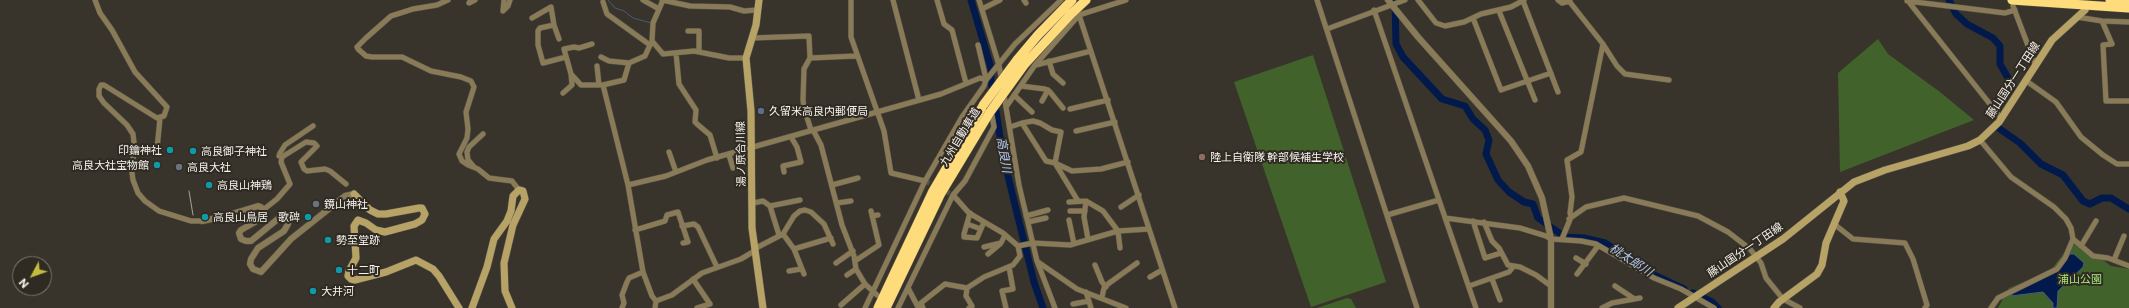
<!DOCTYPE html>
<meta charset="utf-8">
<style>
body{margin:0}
#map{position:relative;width:2129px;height:308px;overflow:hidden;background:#39342b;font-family:Commissioner,sans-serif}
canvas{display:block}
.north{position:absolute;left:12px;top:256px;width:40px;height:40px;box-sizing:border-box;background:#2f2a22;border:1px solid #7f7a73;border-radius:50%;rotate:229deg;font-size:11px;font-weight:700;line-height:16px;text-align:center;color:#f6f3ed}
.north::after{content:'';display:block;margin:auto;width:14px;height:18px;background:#c2bd3f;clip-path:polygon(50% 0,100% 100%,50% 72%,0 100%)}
</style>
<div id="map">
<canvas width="2129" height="308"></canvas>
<div class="north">N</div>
</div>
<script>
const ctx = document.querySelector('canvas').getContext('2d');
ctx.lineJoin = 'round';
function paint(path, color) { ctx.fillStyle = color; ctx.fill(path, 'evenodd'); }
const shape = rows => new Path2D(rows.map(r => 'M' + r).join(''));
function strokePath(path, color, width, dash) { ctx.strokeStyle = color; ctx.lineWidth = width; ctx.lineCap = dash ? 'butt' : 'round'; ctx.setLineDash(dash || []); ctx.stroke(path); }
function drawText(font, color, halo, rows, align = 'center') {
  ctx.font = font + ' Commissioner,"Noto Sans JP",sans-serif'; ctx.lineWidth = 4; ctx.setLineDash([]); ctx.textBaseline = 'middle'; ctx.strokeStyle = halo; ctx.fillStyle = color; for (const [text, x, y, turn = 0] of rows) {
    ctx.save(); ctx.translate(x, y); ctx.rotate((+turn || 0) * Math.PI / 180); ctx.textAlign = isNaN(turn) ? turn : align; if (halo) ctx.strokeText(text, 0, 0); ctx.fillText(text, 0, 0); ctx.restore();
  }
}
paint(shape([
 [1878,39,1888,54,1940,92,1974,120,1840,172,1838,73],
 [1313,55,1386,282,1311,307,1234,82],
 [2075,239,2111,266,2129,269,2129,308,1998,308,2009,288,2050,271],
 [1347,298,1351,299,1356,308,1317,308]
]), '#41622a');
const water = shape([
 [2070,254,2074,254,2084,263,2083,267,2058,291,2057,308,2053,308,2053,303,2043,292,2011,296,2014,291,2059,269,2070,254]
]);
paint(water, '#011a4b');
strokePath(water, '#4a5b7c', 1);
strokePath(shape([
 [608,0,615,8,624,11,633,18,651,23]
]), '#4a5b7c', 1);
strokePath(shape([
 [971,0,991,68,991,80,1003,155,1014,201,1034,282,1043,308],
 [1395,0,1396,44,1403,57,1442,99,1465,106,1473,119,1485,130,1489,140,1486,154,1498,180,1509,192,1524,202,1533,204,1538,218,1565,237,1584,238,1605,243,1654,275,1684,289],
 [1949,0,1956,14,1967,24,1993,38,2000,46,2000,64,2012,85,2011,88,1993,105],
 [1997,127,2020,143,2041,164,2063,175,2083,201,2090,204,2102,198,2111,198,2129,209],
 [1693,293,1712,302,1718,308]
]), '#011a4b', 7);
strokePath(shape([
 [925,181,953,195]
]), '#555148', 5, [5, 2.5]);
const minor = shape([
 [95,0,100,13,112,30,135,72,167,107,164,116,157,118,104,85,101,85,99,89,99,96,104,103,127,125,133,134,135,151,131,165,133,180,138,193,145,201,159,211,191,221,202,221],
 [448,0,437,5,413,9,391,16,366,38,357,47,358,49,366,56,372,57,402,57,431,71,461,77,471,81,474,87,466,112,468,129,467,138,459,154,462,161,468,165,478,169,489,178,512,181,519,190],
 [471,0,469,3,475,0],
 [504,0,503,11,508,6,510,0],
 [643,0,659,9],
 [662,0,690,6,730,7,744,11,757,10],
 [663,0,653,23,652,41,663,54,694,51,729,58,746,58],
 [851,0,851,37,884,131,891,173,925,181],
 [893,0,919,100],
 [937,0,944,24,952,30,966,83],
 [979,0,999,65,1019,185,1037,261,1055,308],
 [1024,0,1026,3],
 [1317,0,1417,308],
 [1418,0,1436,23,1445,26,1464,22,1481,14,1511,7,1524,0],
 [1558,0,1562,3,1570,1],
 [1523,1,1558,92],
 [1569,1,1603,44,1617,66,1625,74,1669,80],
 [1907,1,2005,13,2015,10],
 [1908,1,2001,118],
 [603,2,607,14,650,45],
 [2013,6,2035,64],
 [982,9,1000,0],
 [1374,10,1476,308],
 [1499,11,1535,100],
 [1079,15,1175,308],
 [2077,17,2102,21,2129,22],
 [532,18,551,7,554,25,540,28,538,31,538,45,543,63,566,57],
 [1473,18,1501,90,1551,73],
 [2102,21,2112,44,2103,45,2106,101,2129,101],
 [554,25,559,39],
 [1327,29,1405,0],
 [688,31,699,31,699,52],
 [752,38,809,36,810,58,804,69,803,100,804,108,811,130],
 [592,44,579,48,574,47,564,49,571,74,581,85,603,85,624,80,629,63,645,56,650,45,652,43],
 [978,45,986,79],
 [676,53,679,84,696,110,695,122,697,124,710,135,717,158],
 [601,57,609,61,629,63],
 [810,58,856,56],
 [1049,61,1053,74,1063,83],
 [1036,65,1091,51],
 [597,66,599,85],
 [2025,80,2056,102,2081,137,2103,155,2117,164,2129,164],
 [603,85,628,185,643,272,652,296,656,301,655,308],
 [1021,86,1045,89,1050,92,1063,108],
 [563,93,572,85,571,74],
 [1014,95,1032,112],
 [1042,101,1048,90],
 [1006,107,1035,65,1079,15,1126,0],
 [1070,109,1108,100],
 [1022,123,1033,121,1040,123,1052,130,1061,132,1055,163,1072,171,1101,169,1128,162],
 [1010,127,1022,123,1046,161,1055,163,1078,201],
 [813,130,821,145,842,225,854,256,856,269,865,284,877,295],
 [1076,131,1115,122],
 [1980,140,2011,177,2054,207,2066,219,2071,228,2073,239,2065,258,2057,269,1998,298,1991,308],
 [157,149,160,118],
 [669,152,676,172],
 [729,155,733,168],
 [282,157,279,156,280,153,285,145,313,126],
 [474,167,468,160,467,152,469,147,483,134],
 [784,172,783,166,801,162,797,147,791,137],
 [628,185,666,176,707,160,941,94,980,78,986,80],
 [832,185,858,178],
 [1086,201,1084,217,1088,239],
 [1069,202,1086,201,1103,211,1118,231,1120,248],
 [753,203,763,201,770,206],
 [837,203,851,201],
 [1121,207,1139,195],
 [263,210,277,199,290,184,281,162,282,157,306,142,314,143,317,146,301,162,304,169,307,171,325,169,330,171,346,184],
 [1070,211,1085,211],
 [970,213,964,234,964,237,977,238,984,222],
 [1387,215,1439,200],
 [872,216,878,215],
 [1026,216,1048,210],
 [1445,218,1520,228,1546,236,1551,239,1581,241,1596,244,1654,278,1681,289,1714,308],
 [1569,219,1586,207,1624,198,1698,216,1728,232,1750,249,1761,263,1766,278,1783,299,1800,308],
 [1069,220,1074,244],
 [1473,221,1485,258,1501,253],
 [1028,222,1046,218],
 [1484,222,1492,241,1499,248,1508,265,1520,267,1536,275,1551,286],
 [967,224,981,229],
 [1834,224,1853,239,1905,243,1913,259,1927,305,1925,308],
 [682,226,694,224,698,227,717,267],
 [635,230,665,221,667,215,678,212,688,242,683,243],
 [783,234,794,249,804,274],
 [779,235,770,206,800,200],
 [1562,239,1571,217,1570,213,1572,197,1567,160,1581,152,1603,44],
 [2073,239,2093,256,2108,258,2129,266],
 [1018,246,1033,243,1070,245,1118,231,1149,229],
 [2081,246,2096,221],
 [984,247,1001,243,1005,235],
 [756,248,783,234,794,216,800,211,805,210,811,212,824,224,833,244],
 [794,249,831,238],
 [988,254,1000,244],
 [1576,258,1586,264],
 [2114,260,2124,236],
 [855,261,879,245,871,211],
 [1038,262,1077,289,1126,308],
 [836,263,853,251],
 [1095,265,1102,282,1106,287],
 [789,271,801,269],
 [1577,274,1598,246],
 [847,275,856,269],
 [1150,277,1162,270],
 [693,279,710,304,697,308],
 [1492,279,1500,300],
 [1469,286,1509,272,1513,267],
 [1615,286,1633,298],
 [908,288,918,307],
 [967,288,966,296,972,306,969,308],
 [1086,292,1091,308],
 [1102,297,1104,288,1108,284,1137,263],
 [656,301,672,295,702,273,741,259,756,250],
 [1073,304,1089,301],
 [841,305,865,284],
 [622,308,624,303,622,295,627,282,629,278,643,272],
 [865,308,925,181,962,117,984,86,986,80,1015,44,1061,0],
 [898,308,953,195,965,181,994,127,991,110],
 [923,308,921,303,945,284,967,288,984,277,1013,265,1020,256,1018,246,1003,233,969,213,953,195],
 [1006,308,1002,291,1013,289,1009,267],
 [1602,308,1612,303,1640,298]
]);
const tertiary = shape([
 [1388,0,1418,37,1511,141,1528,166,1542,198,1551,239,1551,308],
 [202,221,222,217,258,206,261,207,264,214,262,218,241,230,239,233,241,239,246,241,251,241,279,218,287,221,288,224,284,231,258,248,251,259,250,264,253,269,261,272,291,239,345,196,354,194]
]);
const secondary = shape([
 [759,0,756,25,746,58,751,111,752,228,763,308],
 [354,194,370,210,378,214,386,214,419,208,422,208,425,214,422,220,415,224,385,232,376,230,366,223,358,220,354,226,356,258,349,271,348,276,351,279,355,280,386,272,416,260,433,269,439,276,459,308],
 [472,308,487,267,494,239,507,221,511,211,513,196,519,190,523,191,525,199,513,225,504,263,505,291,512,308],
 [1678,308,1783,239,1854,182,1885,170,1968,146,1980,140,1999,122,2052,40,2085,10],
 [1774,308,1779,302,1817,274,1822,265,1826,243,1844,201,1840,192]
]);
const motorway = shape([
 [2012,0,2129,8],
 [2110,0,2129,1],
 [1017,60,1038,35,1072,0],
 [1024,65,1071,14,1086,0],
 [878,308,933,191,984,104],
 [886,308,940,195,990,112]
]);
strokePath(minor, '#57534a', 6);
strokePath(tertiary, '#57534a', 7);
strokePath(secondary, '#57534a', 8);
strokePath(motorway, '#57534a', 10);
strokePath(minor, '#897b57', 5);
strokePath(tertiary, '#897b57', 6);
strokePath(secondary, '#b8a367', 7);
strokePath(motorway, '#fedc7c', 9);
strokePath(shape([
 [189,191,193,215]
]), '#a7a39c', 1);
const motorwayBridge = shape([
 [984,104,1017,60],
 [990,112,1024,65]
]);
strokePath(motorwayBridge, '#57534a', 10, []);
strokePath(motorwayBridge, '#fedc7c', 9);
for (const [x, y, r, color] of [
 [761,111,4,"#5c6f8a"],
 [170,150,4,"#0f9aa8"],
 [193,151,4,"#0f9aa8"],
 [1202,157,4,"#8d6e63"],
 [157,165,4,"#0f9aa8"],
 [179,167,4,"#6b7280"],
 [209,185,4,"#0f9aa8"],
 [316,204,4,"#6b7280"],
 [205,217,4,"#0f9aa8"],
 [308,217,4,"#0f9aa8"],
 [328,240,4,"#0f9aa8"],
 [339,270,4,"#0f9aa8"],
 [313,291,4,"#0f9aa8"]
]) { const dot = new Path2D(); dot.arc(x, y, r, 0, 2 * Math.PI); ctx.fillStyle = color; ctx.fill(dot); strokePath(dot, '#2f2a22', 1.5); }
drawText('11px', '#f6f3ed', '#2f2a22', [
 ["藤山国分一丁田線",2013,80,-57],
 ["九州自動車道",960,137,-59],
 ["湯ノ原合川線",741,154,-91],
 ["藤山国分一丁田線",1745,250,-34]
]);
drawText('11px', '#f6f3ed', '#2f2a22', [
 ["久留米高良内郵便局",769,111],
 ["印鑰神社",162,150,"right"],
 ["高良御子神社",201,151],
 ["陸上自衛隊 幹部候補生学校",1210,157],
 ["高良大社宝物館",149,165,"right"],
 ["高良大社",187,167],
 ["高良山神鶏",217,185],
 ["鏡山神社",324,204],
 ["高良山鳥居",213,217],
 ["歌碑",300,217,"right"],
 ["勢至堂跡",336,240],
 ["十二町",347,270],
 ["大井河",321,291]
], 'left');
drawText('11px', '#a6e57a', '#2f2a22', [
 ["浦山公園",2080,279]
]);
drawText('italic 12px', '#b1c8ef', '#2f2a22', [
 ["高良川",1004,155,80],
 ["桃太郎川",1631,260,33]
]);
</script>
